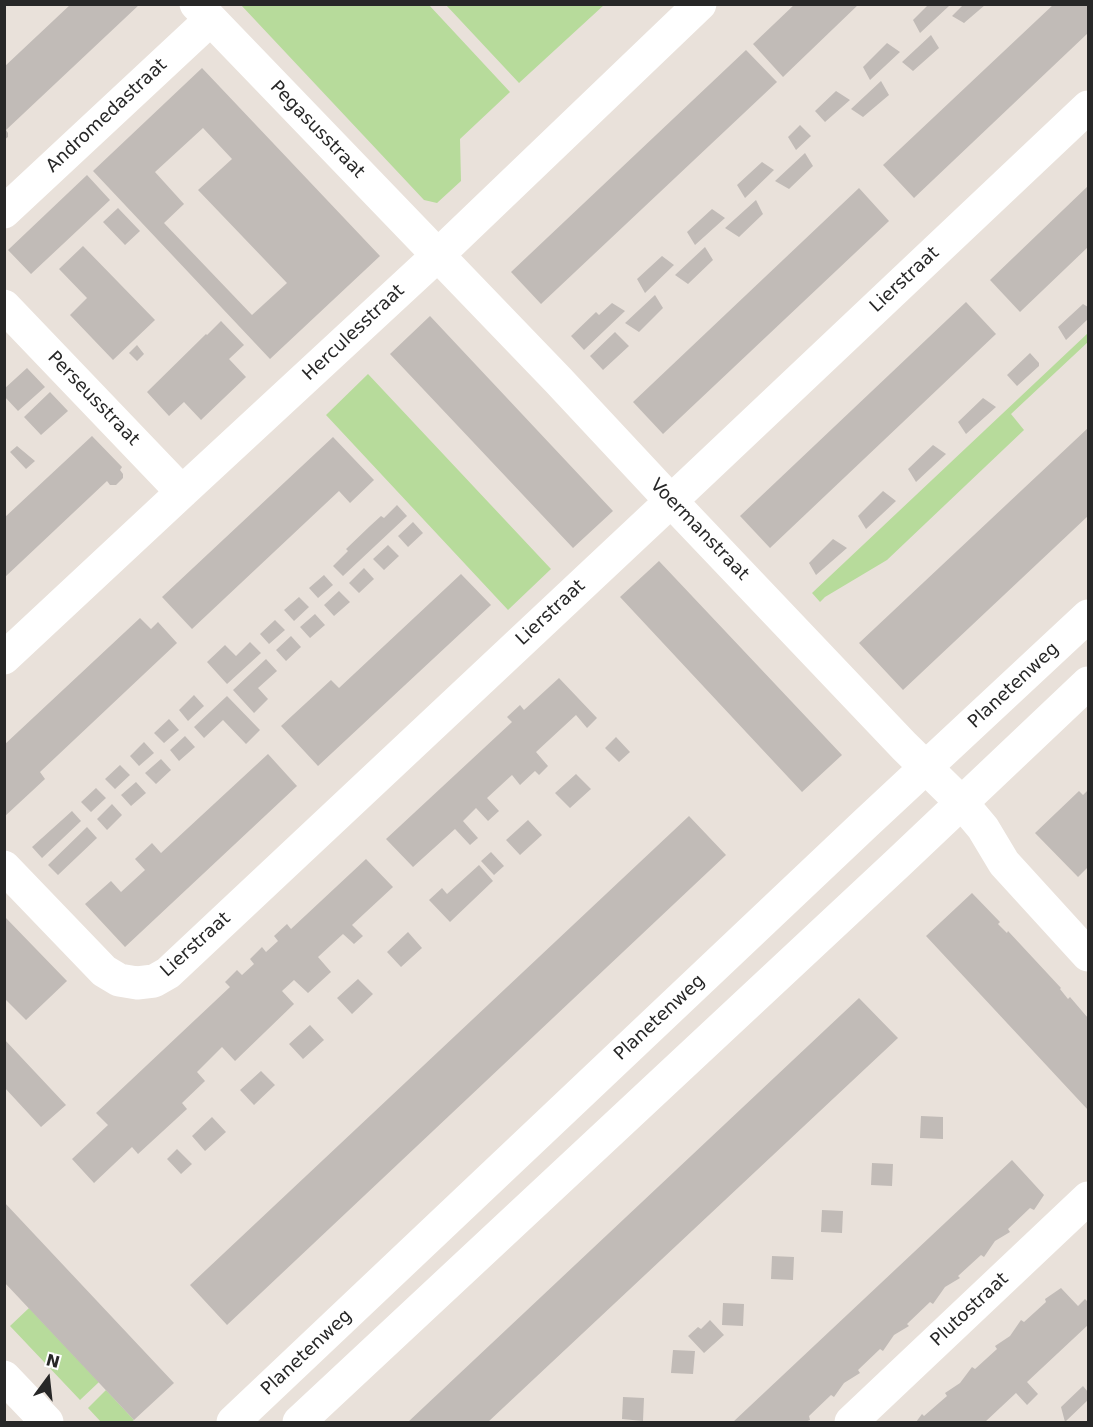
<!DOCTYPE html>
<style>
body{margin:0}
#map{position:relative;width:1093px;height:1427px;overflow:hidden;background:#e9e1da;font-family:"DejaVu Sans",sans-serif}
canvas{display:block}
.frame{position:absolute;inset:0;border:6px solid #272727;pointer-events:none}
.north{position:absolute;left:18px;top:1349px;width:60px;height:60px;-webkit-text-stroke:4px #fff;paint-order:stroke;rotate:15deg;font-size:16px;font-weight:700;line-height:24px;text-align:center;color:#272727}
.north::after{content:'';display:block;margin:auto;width:21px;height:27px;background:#272727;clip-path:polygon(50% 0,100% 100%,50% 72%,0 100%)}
</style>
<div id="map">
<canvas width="1093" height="1427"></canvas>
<div class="frame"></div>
<div class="north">N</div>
</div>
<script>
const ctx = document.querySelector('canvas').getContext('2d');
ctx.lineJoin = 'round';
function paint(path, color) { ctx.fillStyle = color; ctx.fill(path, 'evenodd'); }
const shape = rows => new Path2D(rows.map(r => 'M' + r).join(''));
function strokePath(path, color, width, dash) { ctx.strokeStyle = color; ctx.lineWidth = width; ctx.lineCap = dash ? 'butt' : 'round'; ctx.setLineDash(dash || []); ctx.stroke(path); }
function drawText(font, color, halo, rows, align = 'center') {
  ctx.font = font + ' "DejaVu Sans",sans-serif'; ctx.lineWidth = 4.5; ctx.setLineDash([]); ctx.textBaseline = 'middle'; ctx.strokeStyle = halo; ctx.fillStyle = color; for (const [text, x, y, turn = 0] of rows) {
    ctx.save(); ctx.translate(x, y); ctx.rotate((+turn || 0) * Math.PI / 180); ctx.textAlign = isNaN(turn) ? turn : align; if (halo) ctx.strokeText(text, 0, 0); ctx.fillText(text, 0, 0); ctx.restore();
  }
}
paint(shape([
 [241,5,429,5,510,92,460,139,461,181,437,203,424,200],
 [446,5,604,5,519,83],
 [1088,333,1088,342,1011,414,1024,430,887,560,825,597,820,602,812,593],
 [368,374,551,569,508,610,326,415],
 [29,1308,99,1382,80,1400,10,1326],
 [106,1390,134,1420,131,1422,101,1422,88,1408]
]), '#b7db9b');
paint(shape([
 [71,4,140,4,6,130,8,133,8,137,4,140,4,67],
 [795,4,859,4,783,77,753,44],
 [929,4,946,4,949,6,920,33,913,20],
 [1054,4,1088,4,1088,33,914,198,883,165],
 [963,5,985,5,964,23,952,16],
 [931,35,939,48,913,71,902,62],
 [887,43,900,52,870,80,863,67],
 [746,50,777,82,541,304,511,272],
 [202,68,380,256,270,359,93,171],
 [203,128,232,159,198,190,287,283,252,315,164,223,184,204,155,172],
 [881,81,889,95,863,117,851,109],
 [836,91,850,100,825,122,815,111],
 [800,125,811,136,796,150,788,137],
 [805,153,813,166,789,189,775,181],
 [762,162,774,170,745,198,737,185],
 [87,175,110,200,31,274,8,250],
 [1088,186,1088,247,1020,312,990,280],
 [859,188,889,221,663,434,633,402],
 [756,200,763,214,739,237,725,228],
 [118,208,140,231,125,245,103,222],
 [712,209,725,218,695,245,687,232],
 [83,246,155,320,113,360,70,315,87,298,59,269],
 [705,247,713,260,688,284,675,275],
 [662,256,674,265,645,293,637,279],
 [655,295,663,308,639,332,625,323],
 [966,302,996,334,770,548,740,516],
 [612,303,625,311,584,350,571,336,596,312,599,315],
 [1083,304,1088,307,1088,319,1066,340,1058,327],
 [430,316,613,511,573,548,390,354],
 [221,321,244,345,229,359,246,377,201,420,184,402,169,416,147,392,206,334,207,335],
 [615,332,629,346,603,370,590,356],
 [137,345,144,354,137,361,129,353],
 [1030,353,1039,363,1039,366,1017,386,1007,375],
 [27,368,45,387,18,411,4,396,4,389],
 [50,392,68,411,41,435,24,417],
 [983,398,996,407,966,434,958,422],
 [1088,428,1088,516,903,690,859,643],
 [92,436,122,467,120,470,123,474,123,478,116,485,110,485,107,481,4,578,4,518],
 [333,437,374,480,350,503,339,491,192,629,162,597],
 [933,445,946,454,916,482,908,469],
 [17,446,35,461,26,469,10,452],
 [883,491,896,501,866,529,858,516],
 [397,505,407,516,343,576,333,566,348,551,346,549,370,526,381,516,384,518],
 [413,522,423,533,408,547,398,536],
 [833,539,847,548,816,575,809,563],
 [388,545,399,556,384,570,373,559],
 [659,561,842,755,802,792,620,597],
 [364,568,374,579,359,593,349,583],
 [461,574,491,605,318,766,281,726,331,680,339,688],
 [324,575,333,585,318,598,309,588],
 [339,591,350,602,334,616,324,605],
 [299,597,309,607,294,621,284,610],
 [315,614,325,625,310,638,300,627],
 [140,618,151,629,158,622,177,643,40,772,45,779,4,817,4,745],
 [275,620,285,630,269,644,260,634],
 [291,636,301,647,286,661,276,650],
 [250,642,261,653,227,684,207,662,225,645,236,656],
 [266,659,277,671,258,688,268,699,254,713,233,690],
 [559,678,597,718,587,728,576,715,536,752,548,766,539,775,535,771,520,785,512,775,487,798,499,811,488,821,476,808,463,821,478,838,470,845,455,829,413,867,386,839,512,722,507,717,520,705,524,710],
 [194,695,204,706,188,721,179,710],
 [227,696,260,730,246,744,223,720,204,738,194,727],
 [169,719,179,730,164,743,154,733],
 [185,736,195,747,179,761,170,750],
 [616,737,630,752,619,762,605,748],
 [144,742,154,753,139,766,130,756],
 [268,754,297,786,125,947,85,904,111,881,121,892,145,870,135,859,152,843,161,853],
 [161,759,171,770,156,784,145,773],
 [120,765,130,775,115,789,105,779],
 [576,774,591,789,570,808,555,793],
 [136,782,146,793,131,806,121,795],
 [96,788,106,798,91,812,81,802],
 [1088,790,1088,867,1078,877,1035,833,1079,791,1083,795],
 [112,804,122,815,107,830,97,819],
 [72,811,81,821,42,858,32,847],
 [689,816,726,855,227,1325,190,1285],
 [528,820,542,835,520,855,506,840],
 [87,827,97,838,58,875,48,865],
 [491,852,504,866,494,875,481,861],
 [366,859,393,887,352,925,363,936,354,944,343,934,318,957,331,972,308,993,294,980,282,991,294,1004,235,1061,222,1047,197,1072,205,1081,182,1103,187,1109,138,1154,132,1147,94,1183,72,1159,108,1125,96,1113,230,987,225,982,237,970,242,975,254,964,250,959,262,947,266,952,278,941,274,936,287,924,291,929],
 [479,865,493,881,450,922,429,900,442,888,447,894],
 [972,893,1000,922,998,924,1007,933,1008,931,1061,988,1060,989,1068,999,1070,997,1088,1018,1088,1110,926,936],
 [4,916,67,981,26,1020,4,998],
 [408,932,422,948,401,967,387,952],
 [358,979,373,994,352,1014,337,998],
 [859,998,898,1038,488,1422,408,1422],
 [310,1025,324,1040,303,1059,289,1044],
 [4,1039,66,1105,41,1127,4,1087],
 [261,1071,275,1085,254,1105,240,1090],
 [921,1116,943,1117,943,1139,920,1138],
 [212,1117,226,1132,205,1151,192,1136],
 [177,1149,192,1164,181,1174,167,1159],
 [1012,1160,1044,1195,1034,1210,1030,1208,1008,1229,1010,1232,995,1241,984,1257,981,1255,958,1276,960,1278,945,1287,933,1304,930,1302,907,1324,909,1326,894,1335,883,1351,880,1349,858,1370,860,1373,844,1383,834,1397,831,1395,809,1416,810,1420,805,1422,733,1422],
 [872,1163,893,1164,892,1186,871,1185],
 [4,1202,174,1383,134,1420,4,1282],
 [822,1210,843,1211,842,1233,821,1232],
 [772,1256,794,1257,793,1280,771,1279],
 [1061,1288,1078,1306,1085,1299,1088,1302,1088,1325,1027,1382,1038,1394,1027,1405,1016,1393,985,1422,916,1422,922,1414,924,1416,947,1396,945,1393,960,1383,972,1367,975,1369,997,1349,995,1346,1010,1336,1021,1320,1024,1322,1046,1302,1045,1299],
 [723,1303,744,1304,743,1326,722,1325],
 [710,1320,724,1335,704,1353,688,1336,698,1327,701,1329],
 [673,1350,695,1351,693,1374,671,1373],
 [1083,1386,1088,1392,1088,1400,1065,1422,1061,1407],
 [623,1397,644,1398,643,1421,622,1419]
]), '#c1bbb7');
strokePath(shape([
 [196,4,558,380,671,501,904,746,962,803,983,828,1004,863,1088,955],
 [4,212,210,20],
 [4,306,182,492],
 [4,658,182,492,438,255,700,4],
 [4,867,104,971,119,980,137,983,154,981,168,973,671,501,1088,107],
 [4,1377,47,1422],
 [851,1422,1088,1198]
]), '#fff', 33);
strokePath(shape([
 [233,1422,865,824,1088,616],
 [299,1422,898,863,1088,683]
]), '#fff', 33);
drawText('18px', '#272727', '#fff', [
 ["Andromedastraat",107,116,-43],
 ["Pegasusstraat",317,130,46],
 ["Lierstraat",905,280,-43],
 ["Herculesstraat",354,333,-43],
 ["Perseusstraat",93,399,46],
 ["Voermanstraat",699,530,46],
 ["Lierstraat",551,613,-43],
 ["Planetenweg",1014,686,-43],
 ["Lierstraat",196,945,-42],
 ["Planetenweg",660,1018,-43],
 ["Plutostraat",970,1310,-43],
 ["Planetenweg",307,1353,-43]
]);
</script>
